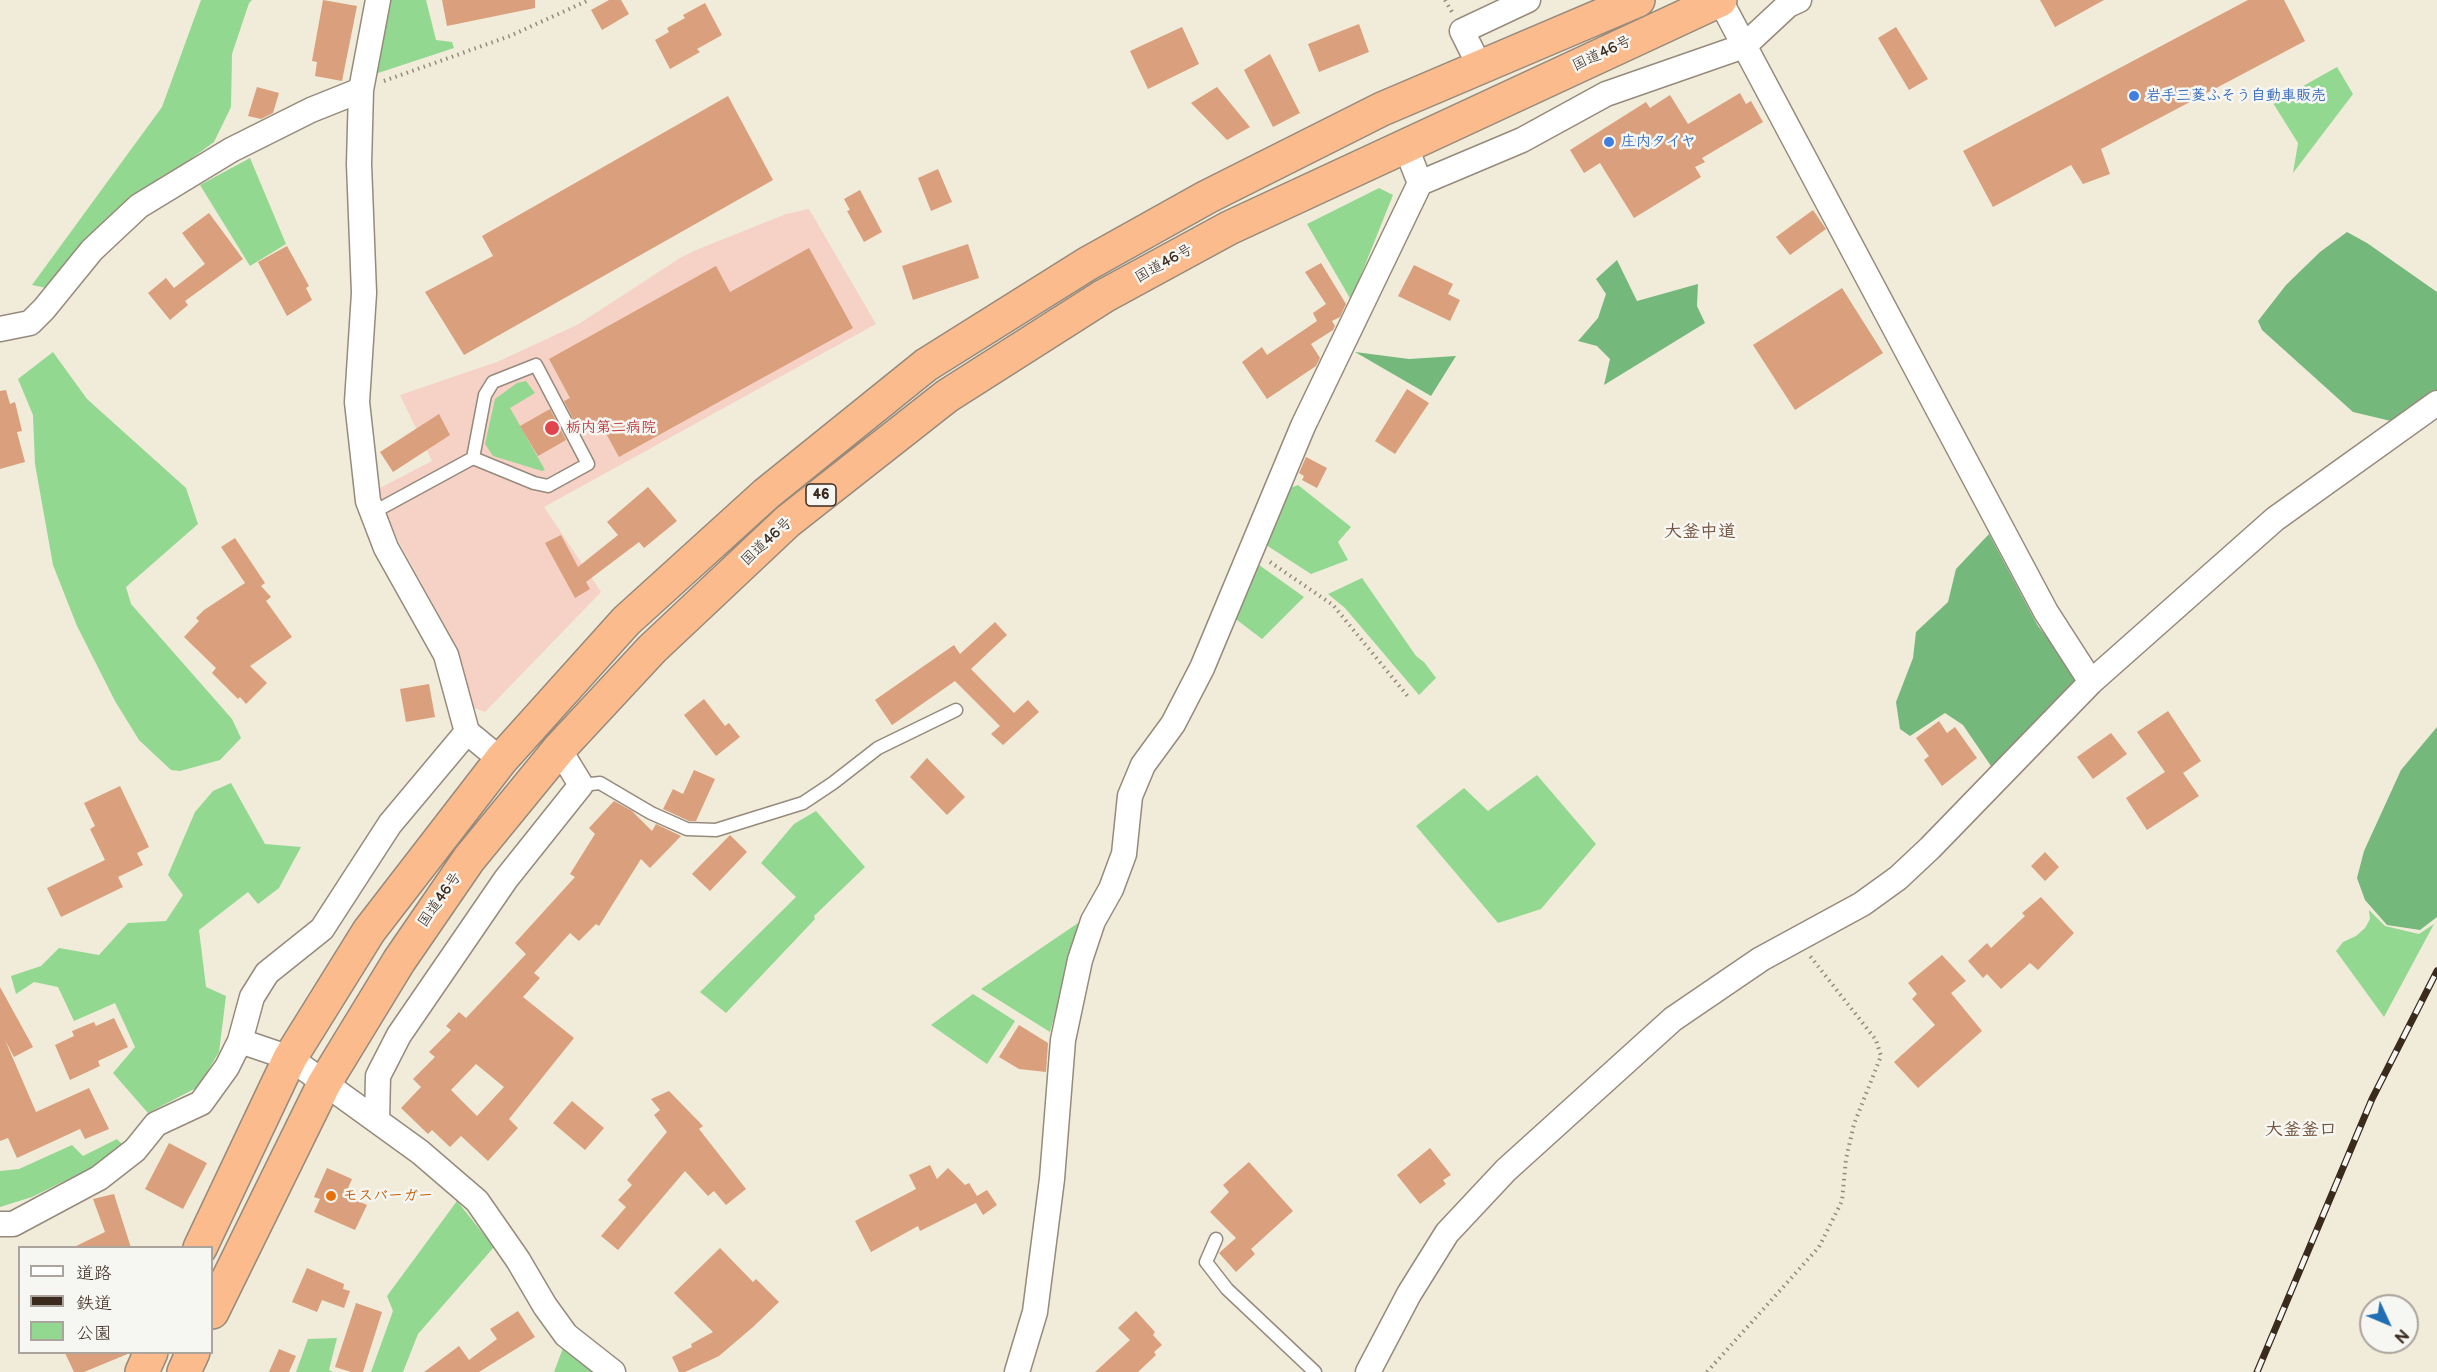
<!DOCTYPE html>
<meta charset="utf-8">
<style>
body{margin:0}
#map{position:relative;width:2437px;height:1372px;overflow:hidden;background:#f1ebd9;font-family:"Balsamiq Sans","Klee One",sans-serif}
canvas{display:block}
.legend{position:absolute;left:18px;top:1246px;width:195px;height:108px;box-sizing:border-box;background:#f6f6f2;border:2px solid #aba49d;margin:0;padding:8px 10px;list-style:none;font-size:18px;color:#3b2a1e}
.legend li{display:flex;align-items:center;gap:12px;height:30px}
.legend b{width:30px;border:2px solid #aba49d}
.north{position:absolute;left:2359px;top:1294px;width:60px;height:60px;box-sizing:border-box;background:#f6f6f2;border:2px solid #aba49d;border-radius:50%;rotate:134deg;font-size:16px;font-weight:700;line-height:24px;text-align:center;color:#3b2a1e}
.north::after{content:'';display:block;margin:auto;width:21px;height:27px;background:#1f6fb2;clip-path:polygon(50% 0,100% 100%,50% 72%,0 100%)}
</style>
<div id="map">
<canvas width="2437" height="1372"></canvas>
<ul class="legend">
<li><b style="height:8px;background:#fff"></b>道路</li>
<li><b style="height:8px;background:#3b2a1e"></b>鉄道</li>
<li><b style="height:16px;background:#92d891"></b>公園</li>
</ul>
<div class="north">N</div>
</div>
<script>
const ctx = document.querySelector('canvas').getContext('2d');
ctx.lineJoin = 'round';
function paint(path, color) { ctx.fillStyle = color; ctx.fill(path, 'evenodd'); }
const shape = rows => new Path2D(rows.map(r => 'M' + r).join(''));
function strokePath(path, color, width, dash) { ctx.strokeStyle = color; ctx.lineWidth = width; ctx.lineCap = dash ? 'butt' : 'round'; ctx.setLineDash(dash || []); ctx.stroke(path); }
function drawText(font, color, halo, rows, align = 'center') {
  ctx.font = font + ' "Balsamiq Sans","Klee One",sans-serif'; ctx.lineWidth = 5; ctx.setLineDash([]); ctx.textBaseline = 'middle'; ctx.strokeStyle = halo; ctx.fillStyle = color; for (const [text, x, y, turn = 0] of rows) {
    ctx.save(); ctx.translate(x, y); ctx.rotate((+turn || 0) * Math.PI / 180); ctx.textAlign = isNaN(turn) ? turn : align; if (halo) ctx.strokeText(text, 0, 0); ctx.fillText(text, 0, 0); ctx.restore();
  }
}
paint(shape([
 [809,209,876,324,544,507,601,592,485,712,472,707,458,649,399,542,376,490,432,461,400,395,497,362,579,324,680,258,696,250,786,214]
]), '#f6d1c5');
paint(shape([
 [201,0,252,0,249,3,232,54,231,107,214,142,135,200,46,288,32,285,162,107],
 [386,0,426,0,436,40,452,42,454,48,372,75],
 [2337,67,2353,94,2293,173,2298,143,2273,103],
 [250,158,286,244,250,266,200,185],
 [1379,188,1393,195,1351,300,1307,224],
 [53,352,87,399,186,488,198,524,126,587,131,604,232,719,241,738,220,760,180,771,171,770,139,740,115,701,77,626,53,565,35,464,33,415,18,379],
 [526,381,535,393,510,408,545,470,542,471,493,456,485,444,495,399,517,383],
 [1298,485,1351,527,1338,542,1348,560,1311,574,1263,543,1285,490],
 [1255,562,1304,597,1262,639,1233,617],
 [1362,578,1416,656,1424,662,1436,678,1419,695,1345,608,1328,594],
 [1537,775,1596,844,1541,909,1498,923,1416,826,1464,788,1488,811],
 [231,783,265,844,301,847,279,888,258,904,248,892,199,930,206,987,226,996,219,1052,198,1087,148,1113,113,1073,135,1047,115,1003,74,1021,58,987,34,982,16,994,11,976,41,966,59,948,99,955,128,923,166,921,183,895,168,875,195,812,213,791],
 [816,811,865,867,814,916,815,919,726,1013,700,992,796,897,761,863,794,824],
 [2369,910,2385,926,2419,934,2434,924,2384,1017,2336,951,2343,942,2356,936,2365,928,2370,919],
 [1081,921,1050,1032,981,989],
 [973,994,1015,1021,987,1064,931,1025],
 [117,1139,124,1146,99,1164,32,1197,0,1207,0,1171,19,1169,72,1145,83,1156],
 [457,1201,494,1247,418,1334,403,1372,371,1372,393,1311,387,1296],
 [337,1338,329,1370,333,1372,296,1372,308,1339],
 [563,1348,592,1372,554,1372]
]), '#92d891');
paint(shape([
 [2347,232,2367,243,2437,292,2437,392,2391,421,2353,412,2262,330,2258,321,2286,285,2320,252],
 [1617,260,1637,301,1698,284,1697,306,1705,323,1604,385,1610,359,1597,346,1578,341,1598,318,1606,294,1596,279],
 [1355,352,1409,359,1456,356,1431,396],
 [1989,534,2038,626,2078,676,2075,684,1993,769,1963,725,1945,713,1910,736,1900,729,1896,702,1913,658,1916,632,1948,602,1956,569],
 [2437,727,2437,917,2420,930,2387,925,2365,900,2357,878,2364,851,2401,770]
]), '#75b87b');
paint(shape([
 [323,0,357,6,342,81,315,76,317,62,312,61],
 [442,0,535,0,535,8,447,26],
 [609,0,621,0,629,14,602,30,591,10],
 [2040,0,2104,0,2055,27],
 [2248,0,2284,0,2305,41,2101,149,2110,174,2083,184,2071,165,1993,207,1963,151],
 [705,3,722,35,697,49,700,52,670,69,655,40,669,32,667,28,685,18,683,15],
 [1359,24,1369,52,1319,72,1308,44],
 [1182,27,1199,64,1148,89,1130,51],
 [1896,27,1928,79,1909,90,1878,38],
 [1270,54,1300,113,1273,127,1244,70],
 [257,87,279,93,273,113,261,119,248,116],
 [1217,87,1250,127,1227,140,1191,103],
 [1740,93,1746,104,1751,101,1763,122,1702,158,1705,162,1695,167,1701,177,1634,218,1600,163,1584,173,1570,150,1646,102,1650,108,1670,95,1688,124],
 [728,96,773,180,464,355,425,292,493,256,482,236],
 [938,169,952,202,931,211,918,178],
 [860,190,882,232,864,242,847,211,850,210,844,199],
 [1813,210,1826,229,1790,255,1776,237],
 [209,213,243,259,185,301,188,305,170,320,148,293,166,278,174,288,205,264,182,233],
 [968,244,979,278,913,300,902,266],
 [287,246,309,286,306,288,312,300,287,316,258,262],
 [809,248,853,328,619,457,599,421,580,432,564,401,570,398,549,359,716,266,730,292],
 [1321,263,1346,304,1340,317,1332,321,1335,326,1333,330,1311,344,1320,358,1316,366,1267,399,1242,362,1262,347,1267,355,1317,321,1313,313,1326,304,1305,272],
 [1414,265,1453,284,1448,294,1460,300,1450,321,1398,296],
 [1842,288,1883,353,1795,410,1753,345],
 [1407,389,1429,403,1395,454,1375,441],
 [6,390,10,404,15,402,22,431,17,432,25,462,0,469,0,391],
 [550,409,566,440,538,456,520,426],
 [439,414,450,435,393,472,380,452],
 [1306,457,1327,468,1317,488,1302,480,1304,476,1299,473],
 [648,487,677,521,644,548,639,542,586,582,590,589,575,598,545,543,561,535,578,567,618,535,607,522],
 [235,538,265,583,261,586,271,597,266,601,292,637,250,666,267,683,246,704,240,697,238,699,212,673,216,668,184,637,199,621,196,618,204,610,245,583,221,547],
 [995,622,1007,635,971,669,1014,713,1028,700,1039,712,1003,745,991,734,1000,726,955,681,892,725,875,700,954,645,960,654],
 [429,684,435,717,406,722,400,689],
 [704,699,725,726,729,723,740,737,716,756,684,715],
 [2168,711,2201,761,2183,773,2199,796,2147,830,2126,798,2165,772,2137,732],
 [1939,721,1947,733,1955,727,1977,758,1942,786,1924,760,1929,756,1916,738],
 [2111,733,2127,754,2093,779,2077,757],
 [927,758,965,797,947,815,910,777],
 [694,770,715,779,696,821,689,821,663,809,673,789,683,794],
 [120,786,149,847,137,853,143,865,118,877,123,887,61,917,47,888,105,860,90,829,95,826,84,803],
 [614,801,632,811,652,831,656,824,681,836,650,868,641,859,599,926,596,924,579,941,570,933,534,973,540,978,523,997,574,1038,509,1119,518,1128,488,1161,461,1136,450,1147,432,1130,428,1134,401,1108,421,1087,413,1079,435,1057,429,1052,451,1030,446,1026,459,1012,466,1018,526,954,515,943,575,877,570,874,595,834,589,828],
 [476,1064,504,1087,477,1116,451,1090],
 [730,835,747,852,710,891,692,874],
 [2045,852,2059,867,2045,881,2031,866],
 [2041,897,2074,933,2038,970,2030,963,2001,989,1987,974,1983,978,1968,961,1987,943,1991,948,2025,916,2022,913],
 [1942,955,1966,981,1951,993,1982,1031,1918,1088,1894,1062,1935,1025,1912,999,1917,994,1908,983],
 [0,987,33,1047,14,1057,5,1040,36,1112,89,1088,109,1129,85,1139,80,1129,17,1158,8,1138,0,1141],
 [114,1018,128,1047,98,1061,100,1066,70,1080,55,1045,74,1036,72,1031,94,1022,96,1026],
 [1019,1025,1048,1043,1046,1072,1019,1069,999,1057],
 [669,1091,703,1126,699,1129,746,1189,726,1205,714,1191,708,1196,685,1171,618,1250,601,1236,626,1207,618,1200,632,1185,627,1180,667,1132,654,1115,660,1110,651,1099],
 [572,1101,604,1128,585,1150,553,1123],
 [169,1143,207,1163,183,1209,145,1189],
 [1430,1148,1451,1175,1443,1180,1446,1184,1420,1204,1397,1175],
 [1249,1162,1293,1211,1251,1249,1255,1254,1236,1272,1219,1253,1236,1238,1210,1212,1229,1192,1223,1185],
 [930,1165,937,1179,948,1168,965,1185,969,1183,977,1196,987,1190,997,1205,983,1215,976,1203,920,1231,918,1226,871,1252,855,1221,916,1189,909,1175],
 [327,1168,352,1179,345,1195,367,1205,355,1230,314,1212,320,1199,314,1197],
 [114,1194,131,1248,72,1248,105,1232,93,1199],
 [720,1248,753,1282,756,1279,779,1302,753,1327,719,1356,685,1372,679,1372,672,1357,692,1347,691,1344,713,1332,674,1293],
 [307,1268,344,1284,343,1289,350,1291,344,1308,322,1300,317,1312,292,1302],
 [356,1303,382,1312,363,1372,351,1372,335,1367],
 [518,1311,535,1337,479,1372,424,1372,459,1346,469,1360,497,1339,490,1329],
 [1136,1311,1155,1332,1153,1335,1162,1345,1154,1352,1156,1355,1138,1372,1095,1372,1130,1340,1118,1328],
 [279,1349,296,1356,289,1372,269,1372],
 [65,1353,130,1353,84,1372,74,1372]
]), '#da9f7c');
const lane = shape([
 [536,365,588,464,548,486,534,483,473,458,485,395,493,382,536,365],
 [372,513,473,458],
 [581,785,600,783,651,813,687,829,716,830,803,803,833,783,878,748,956,710],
 [1216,1239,1206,1262,1227,1289,1315,1372]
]);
const street = shape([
 [378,0,361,90,359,164,364,293,357,402,368,501,386,548,446,655,467,732,390,824,322,929,267,973,252,997,240,1041,290,1058,420,1152,477,1201,518,1260,545,1306,566,1335,613,1372],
 [1720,0,2046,612,2091,682],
 [1480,67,1462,31,1528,0],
 [1420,183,1522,140,1606,94,1744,46,1788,5,1799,0],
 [0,329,30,323,44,309,92,250,139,206,231,150,311,110,361,90],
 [467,732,501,760],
 [377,1121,378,1076,399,1035,506,879,581,785,559,749],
 [0,1224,13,1224,99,1178,135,1150,156,1124,201,1103,227,1067,240,1041],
 [1017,1372,1035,1312,1052,1179,1063,1040,1080,960,1093,921,1111,889,1124,854,1130,796,1143,765,1173,724,1202,668,1303,426,1420,183,1405,145],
 [1368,1372,1409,1294,1447,1233,1506,1170,1673,1019,1761,959,1862,904,1898,878,1930,848,2091,682,2275,519,2437,403]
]);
const highway = shape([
 [200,1248,290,1058,369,931,501,760,626,621,766,494,926,365,1087,264,1207,197,1382,109,1638,0],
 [212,1312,324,1084,399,961,469,859,559,749,652,649,788,521,947,396,1104,296,1229,228,1720,0],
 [142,1372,151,1352],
 [184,1372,193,1352]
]);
strokePath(lane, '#968a7c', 15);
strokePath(street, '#968a7c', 27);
strokePath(highway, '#968a7c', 36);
strokePath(shape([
 [1445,0,1452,12],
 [384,81,510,36,589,0],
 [1270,562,1333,605,1410,699],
 [1707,1372,1819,1247,1842,1201,1846,1159,1854,1124,1881,1056,1876,1040,1810,956]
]), '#968a7c', 4, [1.5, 4.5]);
strokePath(lane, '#fff', 12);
strokePath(street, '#fff', 24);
strokePath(highway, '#fbbb8c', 33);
const rail = shape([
 [2257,1372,2372,1099,2437,971]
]);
strokePath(rail, '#3b2a1e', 7);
strokePath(rail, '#f6f6f2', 4.5, [14]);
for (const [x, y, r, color] of [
 [2134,96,6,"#3f7fe0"],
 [1609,142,6,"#3f7fe0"],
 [552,428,8,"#e0444e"],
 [331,1196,6,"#e8710a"]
]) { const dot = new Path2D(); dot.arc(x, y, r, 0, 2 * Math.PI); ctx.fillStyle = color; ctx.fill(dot); strokePath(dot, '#f6f6f2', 2); }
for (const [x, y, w] of [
 [821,495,30]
]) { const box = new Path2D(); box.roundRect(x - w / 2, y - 11, w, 22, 4.5); ctx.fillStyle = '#f6f6f2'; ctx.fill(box); strokePath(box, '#3b2a1e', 1.5); }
drawText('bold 14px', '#3b2a1e', null, [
 ["46",821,495]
]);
drawText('15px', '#3b2a1e', '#f6f6f2', [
 ["国道46号",1602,54,-25],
 ["国道46号",1164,264,-29],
 ["国道46号",767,542,-43],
 ["国道46号",440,900,-55]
]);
drawText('bold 15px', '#366cbe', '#f6f6f2', [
 ["岩手三菱ふそう自動車販売",2146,96],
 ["庄内タイヤ",1621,142]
], 'left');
drawText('bold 15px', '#be3a42', '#f6f6f2', [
 ["栃内第二病院",566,428]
], 'left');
drawText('bold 15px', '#c56008', '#f6f6f2', [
 ["モスバーガー",343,1196]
], 'left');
drawText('bold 18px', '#73533f', '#f6f6f2', [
 ["大釜中道",1700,532],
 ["大釜釜口",2301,1130]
]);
</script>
